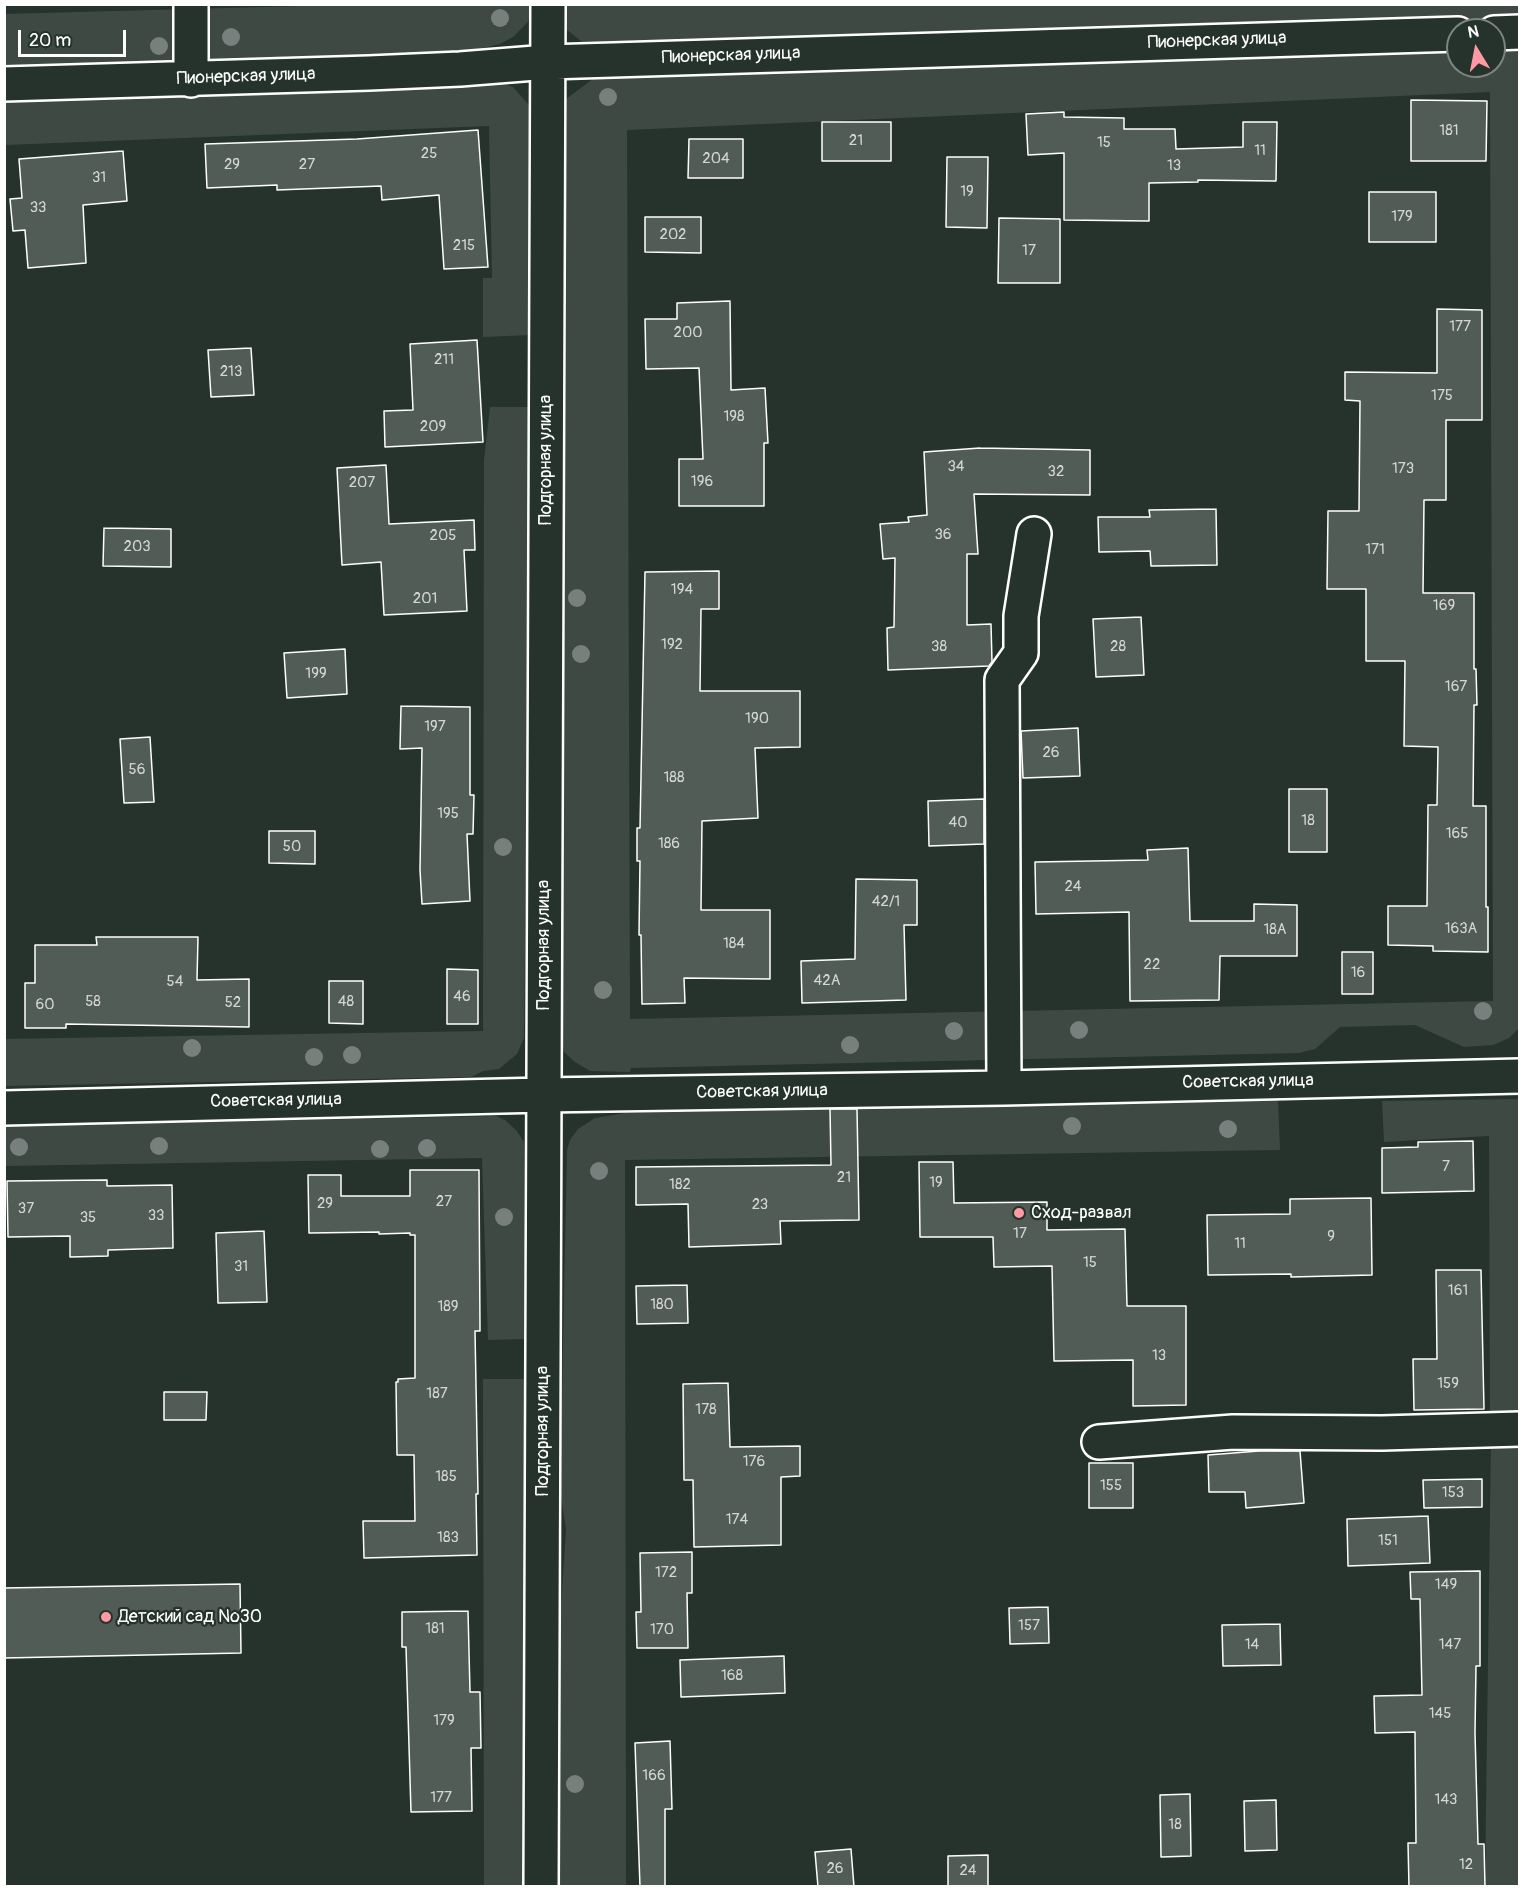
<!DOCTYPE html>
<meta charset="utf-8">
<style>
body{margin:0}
#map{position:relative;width:1524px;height:1891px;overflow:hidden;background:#26332d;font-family:Pangolin,sans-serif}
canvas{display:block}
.frame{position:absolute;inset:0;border:6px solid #fff;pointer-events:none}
.north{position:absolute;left:1446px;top:18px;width:60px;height:60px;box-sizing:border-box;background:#26332d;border:2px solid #7d8581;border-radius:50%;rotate:350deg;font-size:16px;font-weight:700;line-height:24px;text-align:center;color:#fff}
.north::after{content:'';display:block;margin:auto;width:21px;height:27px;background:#ff9aa2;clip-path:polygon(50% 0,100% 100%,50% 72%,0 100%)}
.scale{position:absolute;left:18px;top:30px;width:108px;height:27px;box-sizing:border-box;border:3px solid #fff;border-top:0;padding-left:8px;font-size:18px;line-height:21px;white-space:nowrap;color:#fff;-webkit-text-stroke:4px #26332d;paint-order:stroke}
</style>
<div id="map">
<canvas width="1524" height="1891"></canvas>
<div class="frame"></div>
<div class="north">N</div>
<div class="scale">20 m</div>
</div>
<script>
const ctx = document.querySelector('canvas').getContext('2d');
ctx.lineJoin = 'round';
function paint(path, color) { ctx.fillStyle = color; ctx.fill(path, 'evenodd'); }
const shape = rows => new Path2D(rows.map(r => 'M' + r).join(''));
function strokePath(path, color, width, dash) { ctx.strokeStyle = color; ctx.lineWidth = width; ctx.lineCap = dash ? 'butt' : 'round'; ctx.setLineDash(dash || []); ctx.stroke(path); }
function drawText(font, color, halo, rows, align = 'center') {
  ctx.font = font + ' Pangolin,sans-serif'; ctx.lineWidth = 4.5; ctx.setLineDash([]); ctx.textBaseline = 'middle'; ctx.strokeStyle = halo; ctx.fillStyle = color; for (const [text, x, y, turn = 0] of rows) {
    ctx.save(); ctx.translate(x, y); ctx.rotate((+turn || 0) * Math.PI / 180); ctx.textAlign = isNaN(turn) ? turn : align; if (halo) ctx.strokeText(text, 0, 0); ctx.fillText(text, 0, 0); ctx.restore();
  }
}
paint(shape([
 [1519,4,1520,15,1503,16,1485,21,1022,40,586,45,566,29,562,11,562,5],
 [339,5,531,5,531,12,528,22,513,37,500,44,445,57,5,71,4,14],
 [1494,50,1519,50,1520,1027,1509,1038,1493,1045,1464,1047,1415,1025,1340,1027,1315,1049,1299,1053,631,1068,630,1072,590,1071,575,1062,564,1052,559,1030,562,119,566,99,597,76,627,74,1458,51,1458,66,1494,66],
 [1490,92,1493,1001,630,1019,627,130],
 [501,83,513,87,528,104,531,112,531,335,483,337,483,278,492,278,489,126,5,145,4,99,489,85],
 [490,407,531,407,524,1038,517,1054,499,1069,483,1071,471,1077,5,1086,4,1039,483,1031,484,460],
 [1519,1099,1519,1414,1490,1415,1489,1136,1384,1142,1382,1101],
 [1278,1100,1280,1150,625,1160,626,1886,556,1886,559,1641,566,1529,560,1491,567,1150,570,1140,578,1129,595,1118,625,1113],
 [496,1116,505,1120,516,1130,524,1142,526,1339,488,1340,482,1158,5,1166,5,1126],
 [483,1379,527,1379,525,1886,484,1886],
 [1491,1438,1519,1438,1519,1886,1485,1886]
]), '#3e4944');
const building = shape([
 [1411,100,1487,101,1486,161,1411,161,1411,100],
 [1064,112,1064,117,1124,118,1124,129,1175,129,1176,149,1243,147,1243,122,1277,122,1276,181,1198,180,1198,182,1149,183,1149,221,1064,220,1064,153,1028,155,1026,114,1064,112],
 [822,122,891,122,891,161,822,161,822,122],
 [478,130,488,267,444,269,439,195,382,200,381,186,277,190,277,185,207,188,205,144,357,139,478,130],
 [689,139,743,139,743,178,688,178,689,139],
 [123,151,127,201,83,205,86,263,28,268,25,230,13,231,10,199,22,198,19,159,123,151],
 [947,157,988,157,987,228,946,227,947,157],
 [1369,192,1436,192,1436,242,1369,242,1369,192],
 [645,217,701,217,701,253,645,252,645,217],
 [999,218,1060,219,1060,283,998,283,999,218],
 [730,301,731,390,765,388,768,443,764,443,764,506,679,506,679,459,703,459,699,368,646,369,645,319,677,319,677,303,730,301],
 [1437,309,1482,310,1482,420,1446,420,1446,500,1424,500,1423,593,1474,593,1474,669,1476,669,1477,705,1474,705,1473,806,1486,806,1486,907,1488,907,1488,952,1433,951,1433,946,1388,945,1388,906,1427,906,1428,805,1437,805,1438,747,1404,746,1405,661,1366,661,1366,589,1327,589,1328,511,1359,511,1360,401,1345,400,1345,372,1437,373,1437,309],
 [477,340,483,442,385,447,384,411,413,410,410,344,477,340],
 [251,348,254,395,211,397,208,350,251,348],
 [980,448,1090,450,1090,495,974,494,978,554,967,554,967,625,991,624,992,662,989,666,888,670,887,628,894,627,895,558,883,559,880,524,909,522,908,517,927,515,924,452,980,448],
 [386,465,389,524,474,520,475,550,464,550,467,611,384,615,381,562,342,565,337,468,386,465],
 [1216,509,1217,565,1151,566,1150,551,1099,552,1098,517,1150,517,1149,510,1216,509],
 [104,528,171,529,171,567,103,566,104,528],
 [719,571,719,609,701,609,700,691,800,691,800,747,755,748,758,818,702,821,701,910,770,910,770,979,684,978,685,1003,642,1004,641,935,639,935,640,861,637,861,637,828,640,828,645,572,719,571],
 [1141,617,1144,675,1096,677,1093,619,1141,617],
 [345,649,347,694,287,698,284,653,345,649],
 [401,706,470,707,470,795,474,795,473,834,467,834,470,901,422,904,420,870,422,748,400,749,401,706],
 [1078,728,1080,776,1023,778,1021,731,1078,728],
 [150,737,154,802,124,803,120,739,150,737],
 [1289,789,1327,789,1327,852,1289,852,1289,789],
 [984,799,984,844,929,846,928,801,984,799],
 [269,831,315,831,315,864,269,863,269,831],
 [1188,848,1190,921,1254,921,1254,904,1297,905,1297,956,1220,956,1219,1000,1130,1001,1129,912,1036,914,1035,862,1148,860,1147,850,1188,848],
 [856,879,917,880,917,925,904,925,906,1000,802,1003,801,961,855,959,856,879],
 [96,937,198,937,197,980,249,979,249,1027,66,1024,66,1028,25,1028,25,983,35,983,35,945,97,945,96,937],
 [1342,952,1373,952,1373,994,1342,994,1342,952],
 [447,969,478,970,478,1024,447,1024,447,969],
 [329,981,363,981,363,1024,329,1023,329,981],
 [830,1109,857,1109,859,1220,780,1221,781,1244,689,1247,688,1204,636,1205,636,1167,831,1165,830,1109],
 [1473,1141,1474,1191,1382,1193,1382,1148,1418,1147,1418,1142,1473,1141],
 [919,1162,953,1162,954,1203,1047,1202,1047,1230,1125,1229,1127,1306,1186,1306,1186,1405,1133,1406,1133,1360,1054,1361,1052,1266,994,1267,993,1237,920,1237,919,1162],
 [410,1170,479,1170,480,1331,475,1331,478,1494,476,1494,477,1555,364,1558,363,1521,415,1521,414,1455,397,1455,396,1382,398,1382,398,1379,415,1378,415,1235,410,1235,410,1233,379,1234,379,1232,309,1233,308,1175,341,1175,341,1196,410,1196,410,1170],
 [107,1180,107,1186,172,1185,173,1248,108,1250,108,1256,70,1257,70,1236,8,1237,7,1181,107,1180],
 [1371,1198,1372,1275,1291,1277,1291,1274,1208,1275,1207,1215,1290,1214,1290,1199,1371,1198],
 [264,1231,267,1302,218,1303,216,1233,264,1231],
 [1436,1270,1481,1270,1484,1409,1414,1410,1413,1359,1437,1359,1436,1270],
 [687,1285,688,1323,637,1324,636,1286,687,1285],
 [728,1383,730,1447,800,1446,800,1476,781,1477,781,1545,694,1547,693,1480,684,1480,683,1384,728,1383],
 [164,1392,207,1392,206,1420,164,1420,164,1392],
 [1259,1451,1300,1451,1304,1503,1246,1508,1245,1492,1209,1492,1208,1455,1259,1451],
 [1089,1463,1133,1463,1133,1508,1089,1508,1089,1463],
 [1482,1479,1482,1507,1424,1508,1423,1480,1482,1479],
 [1428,1516,1430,1563,1348,1566,1347,1519,1428,1516],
 [692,1552,692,1593,687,1593,688,1648,637,1648,636,1612,641,1612,640,1553,692,1552],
 [1480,1571,1480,1666,1476,1666,1475,1733,1478,1844,1484,1844,1485,1887,1409,1887,1408,1843,1416,1843,1415,1732,1375,1733,1374,1696,1422,1695,1420,1599,1411,1599,1410,1572,1480,1571],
 [240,1584,241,1653,4,1658,4,1588,240,1584],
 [1048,1607,1049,1643,1010,1644,1009,1608,1048,1607],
 [468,1611,470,1692,480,1692,481,1748,471,1748,472,1811,411,1812,406,1647,402,1647,402,1612,468,1611],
 [1280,1624,1281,1665,1223,1666,1222,1625,1280,1624],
 [784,1656,785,1693,681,1697,680,1660,784,1656],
 [670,1741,672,1809,665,1809,665,1887,640,1887,635,1743,670,1741],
 [1190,1794,1191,1856,1161,1857,1160,1795,1190,1794],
 [1276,1800,1277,1850,1245,1851,1244,1801,1276,1800],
 [851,1849,854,1887,818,1887,815,1852,851,1849],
 [988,1855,988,1887,948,1887,948,1856,988,1855]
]);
paint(building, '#515c57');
strokePath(building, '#fff', 1.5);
const minor = shape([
 [1494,33,1520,32],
 [191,80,191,4],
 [4,84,369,73,460,69,548,62,1458,34],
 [1004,1088,1002,680,1021,653,1021,616,1034,534],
 [4,1108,543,1095,1004,1088,1520,1076],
 [1099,1442,1233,1432,1382,1433,1520,1429],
 [541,1886,548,4]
]);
strokePath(minor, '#fff', 38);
strokePath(minor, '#26332d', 33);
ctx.fillStyle = '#78807d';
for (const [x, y] of [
 [500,18],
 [231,37],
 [159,46],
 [608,97],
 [577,598],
 [581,654],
 [503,847],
 [603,990],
 [1483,1011],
 [1079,1030],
 [954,1031],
 [850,1045],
 [192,1048],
 [352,1055],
 [314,1057],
 [1072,1126],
 [1228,1129],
 [159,1146],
 [19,1147],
 [427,1148],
 [380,1149],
 [599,1171],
 [504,1217],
 [575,1784]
]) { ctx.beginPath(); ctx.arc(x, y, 9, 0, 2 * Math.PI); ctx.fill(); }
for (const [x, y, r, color] of [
 [1019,1213,6,"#ff9aa2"],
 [106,1617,6,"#ff9aa2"]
]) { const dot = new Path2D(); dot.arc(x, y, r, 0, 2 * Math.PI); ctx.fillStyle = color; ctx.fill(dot); strokePath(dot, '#26332d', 2); }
drawText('15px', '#d4d6d5', null, [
 ["181",1449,131],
 ["21",856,141],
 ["15",1104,143],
 ["11",1260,151],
 ["25",429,154],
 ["204",716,159],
 ["29",232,165],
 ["27",307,165],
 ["13",1174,166],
 ["31",99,178],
 ["19",967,192],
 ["33",38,208],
 ["179",1402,217],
 ["202",673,235],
 ["215",464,246],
 ["17",1029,251],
 ["177",1460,327],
 ["200",688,333],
 ["211",444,360],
 ["213",231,372],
 ["175",1442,396],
 ["198",734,417],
 ["209",433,427],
 ["34",956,467],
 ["173",1403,469],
 ["32",1056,472],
 ["196",702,482],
 ["207",362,483],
 ["36",943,535],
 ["205",443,536],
 ["203",137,547],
 ["171",1375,550],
 ["194",682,590],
 ["201",425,599],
 ["169",1444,606],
 ["192",672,645],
 ["38",939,647],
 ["28",1118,647],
 ["199",316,674],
 ["167",1456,687],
 ["190",757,719],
 ["197",435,727],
 ["26",1051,753],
 ["56",137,770],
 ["188",674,778],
 ["195",448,814],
 ["18",1308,821],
 ["40",958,823],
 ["165",1457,834],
 ["186",669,844],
 ["50",292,847],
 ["24",1073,887],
 ["42/1",886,902],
 ["163А",1461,929],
 ["18А",1275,930],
 ["184",734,944],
 ["22",1152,965],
 ["16",1358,973],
 ["42А",827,981],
 ["54",175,982],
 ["46",462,997],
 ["58",93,1002],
 ["48",346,1002],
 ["52",233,1003],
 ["60",45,1005],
 ["7",1446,1167],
 ["21",844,1178],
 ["19",936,1183],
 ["182",680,1185],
 ["27",444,1202],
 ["29",325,1204],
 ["23",760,1205],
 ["37",26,1209],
 ["33",156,1216],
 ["35",88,1218],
 ["17",1020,1234],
 ["9",1331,1237],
 ["11",1240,1244],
 ["15",1090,1263],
 ["31",241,1267],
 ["161",1458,1291],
 ["180",662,1305],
 ["189",448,1307],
 ["13",1159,1356],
 ["159",1448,1384],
 ["187",437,1394],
 ["178",706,1410],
 ["176",754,1462],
 ["185",446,1477],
 ["155",1111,1486],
 ["153",1453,1493],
 ["174",737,1520],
 ["183",448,1538],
 ["151",1388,1541],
 ["172",666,1573],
 ["149",1446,1585],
 ["157",1029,1626],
 ["181",435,1629],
 ["170",662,1630],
 ["14",1252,1645],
 ["147",1450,1645],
 ["168",732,1676],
 ["145",1440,1714],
 ["179",444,1721],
 ["166",654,1776],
 ["177",441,1798],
 ["143",1446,1800],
 ["18",1175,1825],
 ["12",1466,1865],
 ["26",835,1869],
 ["24",968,1871]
]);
drawText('18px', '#fff', '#26332d', [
 ["Пионерская улица",1217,41,-2],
 ["Пионерская улица",731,56,-2],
 ["Пионерская улица",246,77,-2],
 ["Подгорная улица",546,460,-90],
 ["Подгорная улица",544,945,-90],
 ["Советская улица",1248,1082,-1],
 ["Советская улица",762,1092,-1],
 ["Советская улица",276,1101,-1],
 ["Подгорная улица",543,1431,-90]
]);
drawText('18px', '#fff', '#26332d', [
 ["Сход-развал",1031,1213],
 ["Детский сад №30",118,1617]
], 'left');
</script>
